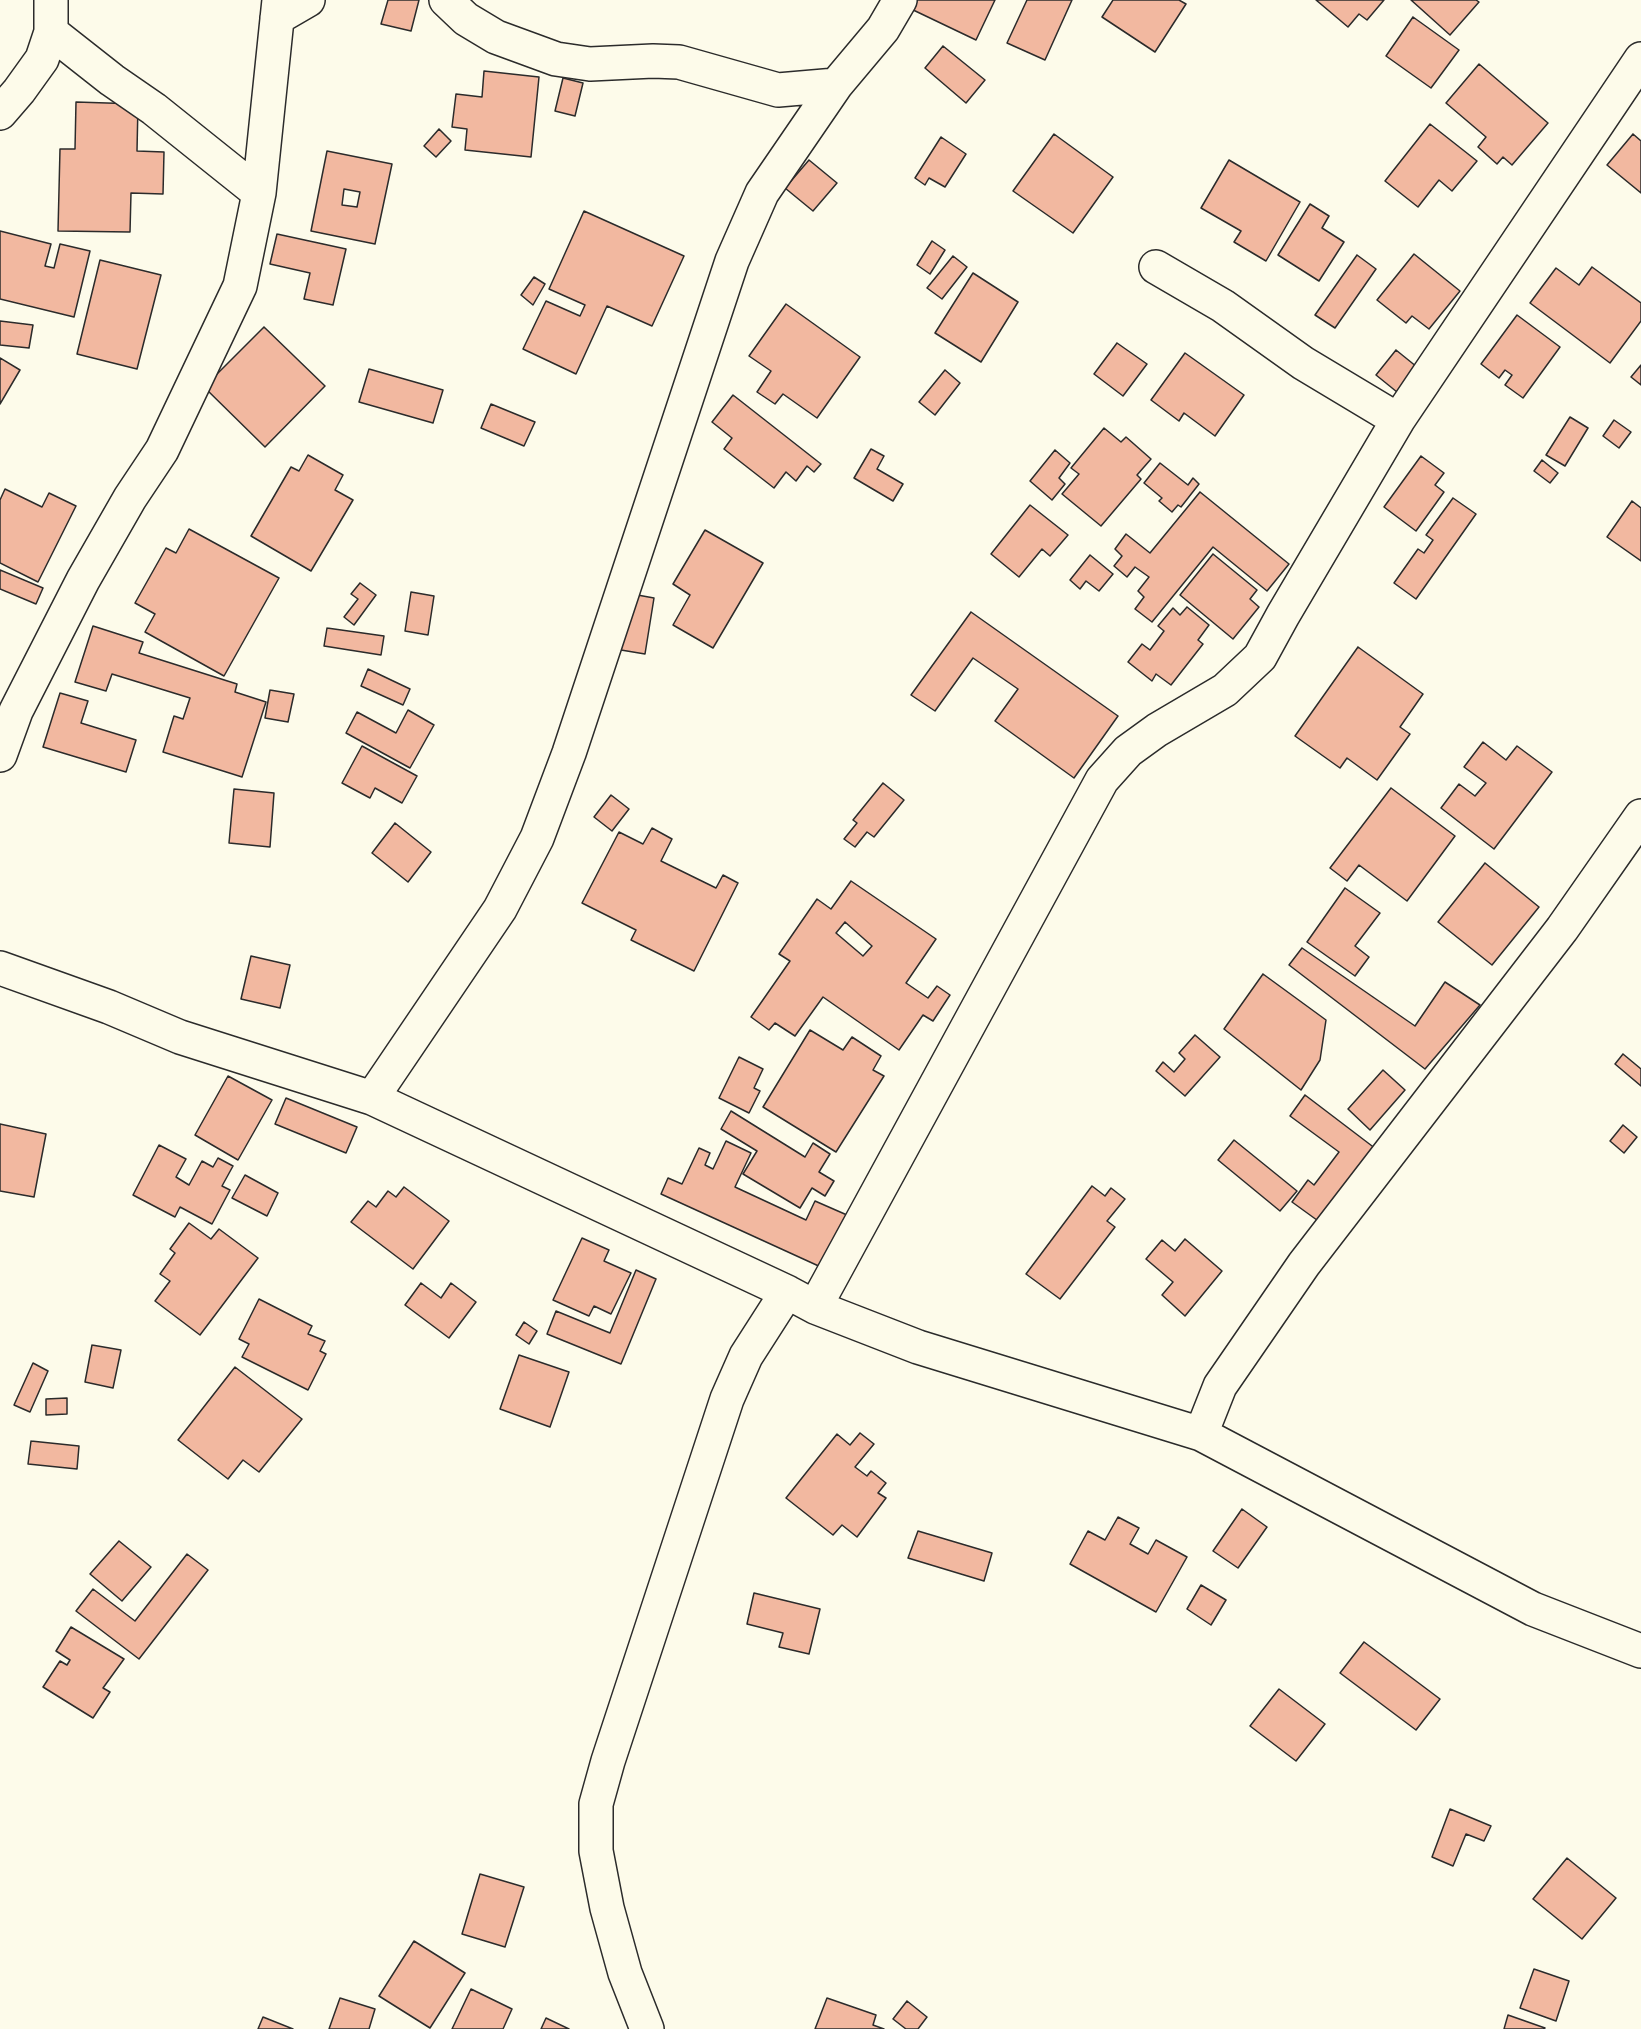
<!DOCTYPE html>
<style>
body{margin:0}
canvas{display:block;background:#fdfbea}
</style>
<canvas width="1641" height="2029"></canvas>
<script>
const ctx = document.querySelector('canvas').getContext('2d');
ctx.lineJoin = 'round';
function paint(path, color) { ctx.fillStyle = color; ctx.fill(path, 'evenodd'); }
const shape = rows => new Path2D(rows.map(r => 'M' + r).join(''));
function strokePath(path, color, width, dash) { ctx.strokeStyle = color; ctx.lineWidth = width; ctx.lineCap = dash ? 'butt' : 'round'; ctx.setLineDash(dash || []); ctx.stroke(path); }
const building = shape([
 [388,0,419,0,411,31,381,24,388,0],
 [913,0,995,0,976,40,909,8,913,0],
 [1027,0,1072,0,1045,60,1007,43,1027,0],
 [1113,0,1179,0,1186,4,1155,52,1102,17,1113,0],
 [1316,0,1384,0,1367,20,1359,14,1348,27,1316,0],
 [1411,0,1476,0,1479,2,1450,35,1411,0],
 [1413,17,1459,50,1431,88,1386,56,1413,17],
 [943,46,985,80,966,103,925,68,943,46],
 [1479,64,1548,123,1512,165,1503,157,1497,164,1478,147,1486,137,1446,103,1479,64],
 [484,71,539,77,531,157,465,150,467,129,452,127,456,94,482,97,484,71],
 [563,78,583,83,575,116,555,111,563,78],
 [76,102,138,104,137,151,164,152,163,194,131,193,130,232,58,231,60,149,75,149,76,102],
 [1430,124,1477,161,1452,191,1439,180,1418,207,1385,181,1430,124],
 [439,129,451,141,436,157,424,146,439,129],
 [1054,134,1113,177,1073,233,1013,191,1054,134],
 [1633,134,1641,141,1641,193,1607,165,1633,134],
 [941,137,966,154,945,187,929,178,925,185,915,178,941,137],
 [327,151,392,164,375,244,311,231,327,151],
 [344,189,360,192,357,207,342,205,344,189],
 [809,160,837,183,813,211,785,188,809,160],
 [1229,160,1300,202,1266,261,1234,242,1241,231,1201,208,1229,160],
 [1310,204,1329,216,1322,228,1344,242,1319,281,1278,255,1310,204],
 [584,211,684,256,652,326,607,306,576,374,523,349,546,301,580,316,585,305,549,289,584,211],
 [0,231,51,244,45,266,54,268,60,244,90,251,74,317,0,299,0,231],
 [277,234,346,249,333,305,304,299,310,273,270,264,277,234],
 [932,241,945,250,930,274,917,265,932,241],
 [1414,254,1460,291,1429,329,1412,316,1406,323,1377,300,1414,254],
 [1357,255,1376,269,1335,328,1315,315,1357,255],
 [953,256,967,267,942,299,927,288,953,256],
 [100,260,161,275,137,369,77,354,100,260],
 [1592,267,1641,303,1641,321,1610,363,1530,303,1556,268,1579,285,1592,267],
 [973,273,1018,302,981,362,935,333,973,273],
 [534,277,545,284,533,305,521,295,534,277],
 [786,304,860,357,817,418,783,394,775,404,757,392,771,371,749,356,786,304],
 [1517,315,1560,347,1523,398,1505,385,1512,375,1505,370,1499,378,1481,364,1517,315],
 [0,321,33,325,29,348,0,345,0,321],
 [264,327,325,386,265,447,204,387,264,327],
 [1117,343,1147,364,1123,396,1094,374,1117,343],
 [1396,350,1417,367,1397,392,1376,375,1396,350],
 [1185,353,1244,395,1215,436,1184,413,1179,421,1151,400,1185,353],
 [0,358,20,370,0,404,0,358],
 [1641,365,1641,385,1631,377,1641,365],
 [369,369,443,390,433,423,359,402,369,369],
 [945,370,960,383,935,415,919,402,945,370],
 [733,395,821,464,814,472,807,466,796,481,786,472,774,488,724,449,732,438,712,422,733,395],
 [491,404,535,422,524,446,481,428,491,404],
 [1570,417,1588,428,1565,466,1546,455,1570,417],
 [1614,420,1631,432,1619,448,1603,436,1614,420],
 [1104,428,1121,442,1126,437,1151,459,1137,475,1141,479,1101,526,1062,494,1079,474,1071,468,1104,428],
 [871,449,884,456,877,469,903,484,893,501,854,478,871,449],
 [1055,450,1070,463,1059,478,1065,484,1052,500,1030,481,1055,450],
 [308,455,343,475,335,490,353,500,311,571,251,536,291,467,299,471,308,455],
 [1421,456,1444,473,1435,485,1444,492,1416,531,1384,507,1421,456],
 [1542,460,1558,473,1550,483,1534,471,1542,460],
 [1160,463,1188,485,1193,478,1199,484,1181,507,1178,505,1172,512,1159,501,1162,498,1144,483,1160,463],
 [5,489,42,507,49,493,76,506,38,582,0,563,0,500,5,489],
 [1200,492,1289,564,1267,591,1213,547,1152,622,1135,609,1144,597,1138,591,1149,577,1135,567,1127,577,1114,566,1122,556,1115,549,1126,534,1150,553,1200,492],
 [1453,498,1476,514,1416,599,1394,583,1418,549,1424,553,1433,540,1426,535,1453,498],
 [1632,501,1641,508,1641,561,1607,537,1632,501],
 [1030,505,1068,535,1050,556,1042,549,1019,577,991,554,1030,505],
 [189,529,279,578,224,676,145,632,155,614,135,603,166,548,176,553,189,529],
 [705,530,763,563,713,648,673,625,690,595,673,584,705,530],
 [1213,554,1257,590,1250,599,1259,607,1233,639,1180,595,1213,554],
 [1090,555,1113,574,1099,591,1086,581,1080,589,1070,580,1090,555],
 [0,570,43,588,36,604,0,589,0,570],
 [360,583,376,595,354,625,344,617,358,599,351,594,360,583],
 [411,592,434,596,428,635,405,631,411,592],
 [632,594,654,598,645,654,621,650,632,594],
 [1187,607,1209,625,1198,640,1203,644,1171,685,1156,674,1152,681,1128,662,1142,644,1150,650,1164,631,1158,626,1173,608,1180,615,1187,607],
 [971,612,1118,716,1074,778,995,721,1018,689,973,658,935,711,911,695,971,612],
 [93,626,143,642,139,653,237,684,235,692,266,702,242,777,163,752,174,716,183,719,190,698,112,674,106,691,75,682,93,626],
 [327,628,384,636,381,655,324,646,327,628],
 [1358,647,1423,694,1400,727,1410,734,1377,780,1347,758,1340,768,1295,736,1358,647],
 [368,669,410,689,403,705,361,686,368,669],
 [270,690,294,694,288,722,265,718,270,690],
 [60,693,88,701,81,723,136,740,126,772,43,747,60,693],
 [408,710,434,725,410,768,346,733,357,712,396,733,408,710],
 [1483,742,1506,760,1517,746,1552,772,1494,849,1441,808,1459,784,1475,796,1486,783,1464,767,1483,742],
 [362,746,417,776,402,803,375,788,370,798,342,783,362,746],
 [883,783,904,800,874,837,867,832,855,847,844,839,857,823,853,820,883,783],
 [1391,788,1455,836,1407,901,1359,865,1347,881,1330,868,1391,788],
 [234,789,274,793,270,847,229,843,234,789],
 [611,795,629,809,612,831,594,817,611,795],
 [395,823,431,852,408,882,372,853,395,823],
 [652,828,672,839,661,861,716,888,723,875,738,883,694,971,631,940,636,930,582,903,619,832,643,844,652,828],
 [1485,863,1539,907,1492,965,1438,922,1485,863],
 [851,881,936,939,906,983,928,998,937,986,950,995,933,1021,923,1015,899,1050,823,997,795,1036,775,1023,769,1030,751,1017,790,961,779,954,817,899,831,909,851,881],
 [845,922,872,946,863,956,836,933,845,922],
 [1345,888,1380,913,1355,946,1369,957,1355,976,1307,942,1345,888],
 [1302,948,1415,1026,1445,982,1480,1005,1425,1069,1289,965,1302,948],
 [251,956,290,965,280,1008,241,999,251,956],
 [1263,974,1326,1020,1320,1060,1301,1090,1224,1029,1263,974],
 [810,1030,843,1050,852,1037,881,1056,873,1070,884,1076,836,1152,763,1107,810,1030],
 [1195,1035,1220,1057,1185,1096,1156,1071,1163,1062,1174,1072,1185,1059,1179,1053,1195,1035],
 [1623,1054,1641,1069,1641,1086,1615,1064,1623,1054],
 [739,1057,763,1069,754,1088,760,1091,749,1113,719,1098,739,1057],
 [1383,1070,1405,1090,1370,1130,1348,1109,1383,1070],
 [228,1076,272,1100,238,1160,195,1135,228,1076],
 [1305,1095,1376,1149,1321,1223,1292,1202,1308,1180,1314,1185,1339,1152,1290,1116,1305,1095],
 [286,1098,357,1127,346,1153,275,1124,286,1098],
 [731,1111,805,1157,813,1143,830,1154,819,1172,834,1181,825,1196,812,1188,800,1208,743,1174,757,1151,721,1129,731,1111],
 [0,1124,46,1134,34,1197,0,1191,0,1124],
 [1623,1125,1637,1137,1624,1153,1610,1141,1623,1125],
 [1234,1140,1297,1191,1280,1211,1218,1160,1234,1140],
 [726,1141,751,1153,735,1187,806,1220,815,1201,847,1215,823,1268,661,1194,668,1178,682,1184,699,1148,710,1153,705,1165,713,1169,726,1141],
 [159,1145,186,1159,176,1177,189,1185,202,1161,213,1167,218,1158,233,1166,222,1186,230,1190,212,1224,180,1207,175,1217,133,1195,159,1145],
 [245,1175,278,1193,267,1216,232,1198,245,1175],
 [1092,1186,1105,1196,1111,1188,1125,1199,1107,1221,1115,1227,1060,1299,1026,1274,1092,1186],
 [404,1187,449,1221,413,1269,351,1222,368,1201,376,1207,388,1191,396,1197,404,1187],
 [189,1223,211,1239,219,1229,258,1258,200,1335,155,1301,170,1281,160,1274,175,1253,170,1249,189,1223],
 [582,1238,609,1250,604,1261,631,1273,611,1314,594,1306,589,1316,553,1300,582,1238],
 [1185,1239,1222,1271,1185,1316,1162,1295,1173,1282,1146,1259,1162,1240,1175,1251,1185,1239],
 [636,1270,656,1279,621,1364,547,1334,556,1311,610,1333,636,1270],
 [421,1283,441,1298,451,1283,476,1302,449,1338,405,1305,421,1283],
 [259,1299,312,1326,308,1334,325,1341,320,1351,326,1354,308,1390,242,1357,249,1344,239,1339,259,1299],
 [524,1322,537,1331,529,1344,516,1335,524,1322],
 [92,1345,121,1350,113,1388,85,1382,92,1345],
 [519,1355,569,1372,550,1427,500,1409,519,1355],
 [33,1363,48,1371,30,1412,14,1405,33,1363],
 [235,1367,302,1419,259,1472,243,1460,228,1479,178,1440,235,1367],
 [67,1398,67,1414,46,1415,46,1399,67,1398],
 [860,1433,874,1444,855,1467,867,1476,871,1471,886,1483,878,1493,886,1498,857,1537,842,1525,833,1535,786,1498,837,1434,850,1445,860,1433],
 [31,1441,79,1446,77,1469,28,1464,31,1441],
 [1242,1509,1267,1527,1238,1568,1213,1551,1242,1509],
 [1118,1517,1139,1528,1130,1544,1148,1554,1156,1540,1187,1557,1156,1612,1070,1564,1088,1531,1105,1540,1118,1517],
 [918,1531,992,1553,984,1581,908,1558,918,1531],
 [119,1541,151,1567,122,1601,90,1574,119,1541],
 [187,1554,208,1570,139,1659,76,1611,93,1589,135,1621,187,1554],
 [1201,1585,1226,1600,1211,1625,1187,1609,1201,1585],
 [754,1593,820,1609,809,1654,779,1647,783,1633,747,1624,754,1593],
 [71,1627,124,1659,103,1688,110,1692,93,1718,43,1687,60,1661,67,1665,70,1660,56,1651,71,1627],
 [1364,1642,1440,1699,1416,1730,1340,1673,1364,1642],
 [1279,1689,1325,1724,1296,1761,1250,1726,1279,1689],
 [1450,1809,1491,1826,1484,1841,1466,1834,1453,1866,1432,1857,1450,1809],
 [1567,1858,1616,1898,1582,1939,1533,1899,1567,1858],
 [480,1874,524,1887,505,1947,462,1934,480,1874],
 [414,1941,465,1973,430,2028,379,1996,414,1941],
 [1534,1969,1569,1981,1556,2021,1520,2008,1534,1969],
 [471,1989,512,2009,503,2029,452,2029,471,1989],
 [340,1998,375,2009,369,2029,329,2029,340,1998],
 [827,1998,876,2015,873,2025,884,2029,815,2029,827,1998],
 [907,2001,927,2017,918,2029,906,2029,893,2019,907,2001],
 [1508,2015,1545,2028,1544,2029,1504,2029,1508,2015],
 [263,2017,293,2029,258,2029,263,2017],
 [546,2018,569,2029,541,2029,546,2018]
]);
paint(building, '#f2b8a0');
strokePath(building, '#2b2b2b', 1.5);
const minor = shape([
 [446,0,466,19,496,37,556,59,590,64,653,61,679,62,778,90,836,85],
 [277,18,308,0],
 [51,32,112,80,154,109,259,193],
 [0,113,19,91,42,59,51,32,51,0],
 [1156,267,1223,306,1303,363,1398,420],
 [0,755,16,711,83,580,130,498,162,450,240,286,259,193,279,0],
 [0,968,109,1007,180,1037,372,1098,787,1292,815,1307,918,1347,1201,1434,1533,1609,1641,1651],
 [372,1098,500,909,537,838,569,753,732,261,762,193,836,85,883,29,900,0],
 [815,1307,1102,780,1128,751,1157,730,1225,690,1260,657,1283,615,1398,420,1641,59],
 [1201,1434,1220,1386,1304,1264,1562,929,1641,816],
 [647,2029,625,1973,607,1908,596,1851,596,1804,608,1761,727,1399,746,1356,787,1292]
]);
strokePath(minor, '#2b2b2b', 36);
strokePath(minor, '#fdfbea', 33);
</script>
